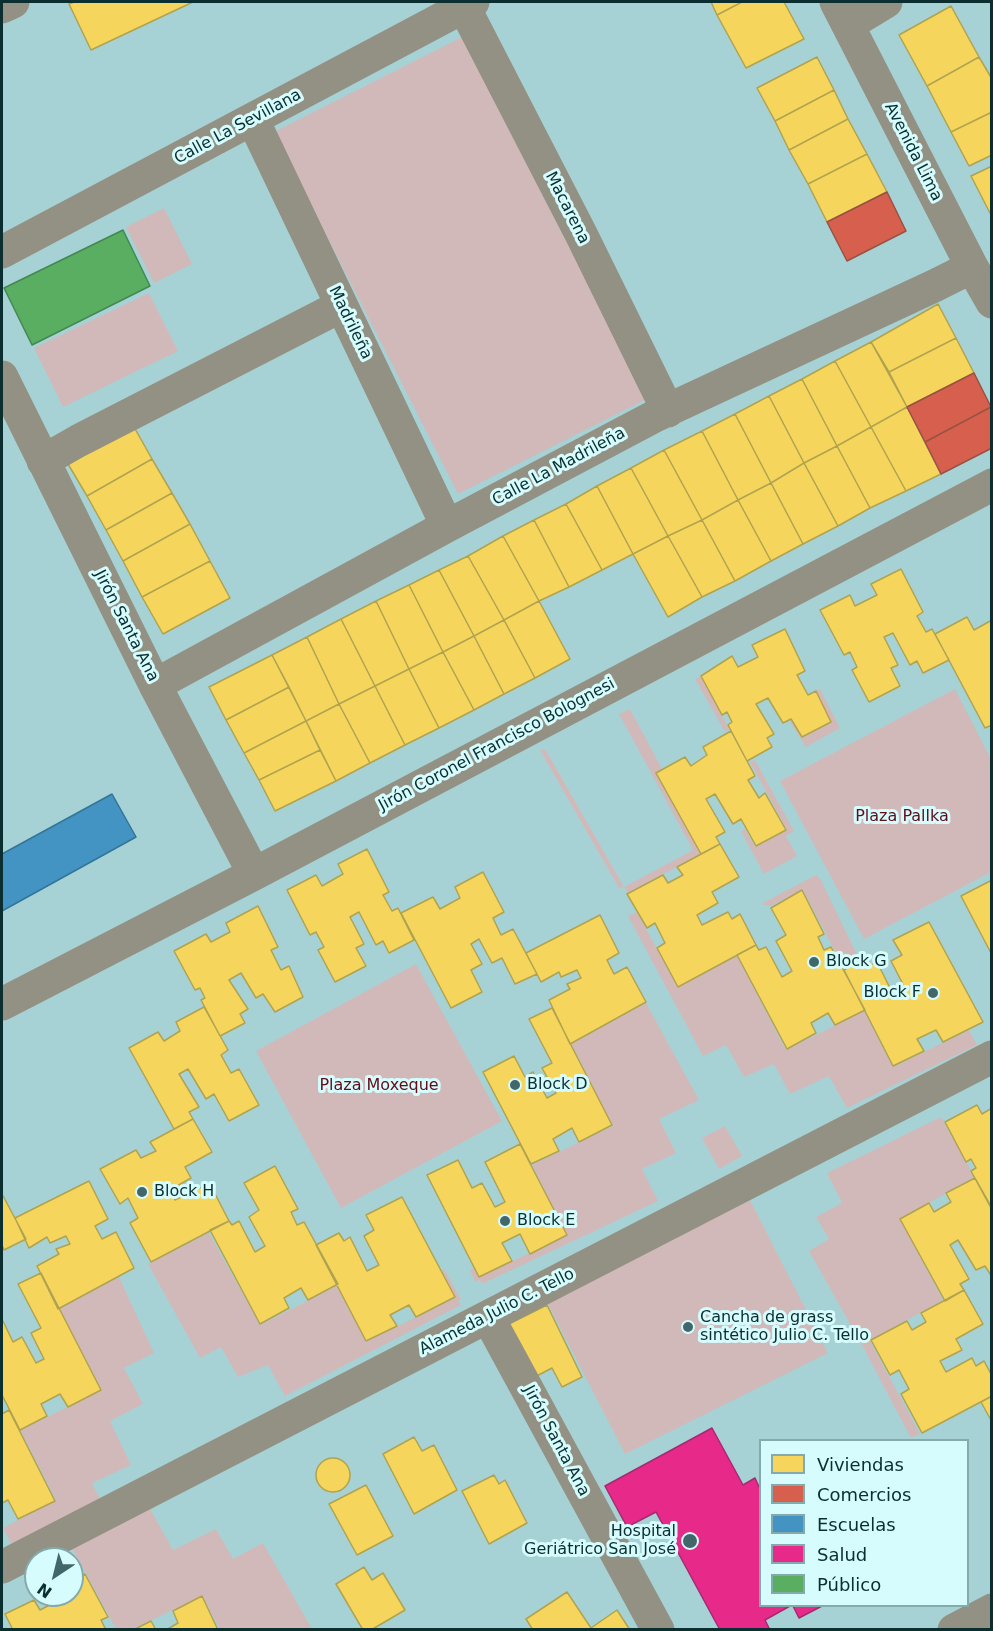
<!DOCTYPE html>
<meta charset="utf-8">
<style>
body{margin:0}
#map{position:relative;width:993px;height:1631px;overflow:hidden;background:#a7d2d5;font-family:"DejaVu Sans",sans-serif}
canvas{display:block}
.frame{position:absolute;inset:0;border:3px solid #0b2e30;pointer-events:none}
.legend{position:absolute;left:759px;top:1439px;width:210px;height:168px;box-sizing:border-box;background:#d6fcfe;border:2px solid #85aaac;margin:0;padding:8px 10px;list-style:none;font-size:18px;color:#0b2e30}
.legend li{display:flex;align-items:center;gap:12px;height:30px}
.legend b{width:30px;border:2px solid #85aaac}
.north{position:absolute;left:24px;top:1547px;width:60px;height:60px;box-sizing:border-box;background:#d6fcfe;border:2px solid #85aaac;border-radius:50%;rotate:215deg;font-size:16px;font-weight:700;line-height:24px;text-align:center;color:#0b2e30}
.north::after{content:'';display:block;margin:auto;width:21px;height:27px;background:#42676a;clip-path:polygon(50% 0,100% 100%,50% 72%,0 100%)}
</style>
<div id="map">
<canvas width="993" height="1631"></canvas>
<div class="frame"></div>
<ul class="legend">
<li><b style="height:16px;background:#f6d55c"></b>Viviendas</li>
<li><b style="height:16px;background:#d6604d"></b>Comercios</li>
<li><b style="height:16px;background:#4393c3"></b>Escuelas</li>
<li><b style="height:16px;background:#e7298a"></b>Salud</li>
<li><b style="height:16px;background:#5aae61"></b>Público</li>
</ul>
<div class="north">N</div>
</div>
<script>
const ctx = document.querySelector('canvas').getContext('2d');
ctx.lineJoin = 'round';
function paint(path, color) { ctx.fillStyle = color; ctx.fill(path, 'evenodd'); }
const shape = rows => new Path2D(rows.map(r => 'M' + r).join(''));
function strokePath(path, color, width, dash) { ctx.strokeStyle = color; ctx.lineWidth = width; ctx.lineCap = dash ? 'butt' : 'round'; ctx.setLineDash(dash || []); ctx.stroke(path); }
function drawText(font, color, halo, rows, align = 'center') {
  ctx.font = font + ' "DejaVu Sans",sans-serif'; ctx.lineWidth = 6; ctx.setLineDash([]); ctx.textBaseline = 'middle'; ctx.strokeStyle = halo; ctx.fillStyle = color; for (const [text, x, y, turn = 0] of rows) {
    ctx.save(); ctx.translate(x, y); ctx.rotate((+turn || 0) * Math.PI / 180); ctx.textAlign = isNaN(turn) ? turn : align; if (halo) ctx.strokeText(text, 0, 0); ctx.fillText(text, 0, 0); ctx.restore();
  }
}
paint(shape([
 [462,37,647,399,458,494,274,132],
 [164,208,192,264,154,283,126,227],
 [149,293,178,351,63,407,34,348],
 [701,676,729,729,725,732,695,679],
 [820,689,840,728,806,747,790,722,791,721,802,738,831,722,816,690],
 [955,689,991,759,991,872,864,939,780,781],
 [630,709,662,769,656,773,701,854,628,893,624,887,619,888,540,750,545,749,624,887,693,850,619,714],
 [755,760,794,831,786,836,797,856,764,874,741,831,745,829,755,847,787,830,750,762],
 [816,875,821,880,859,959,843,967,803,890,770,906,761,904],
 [637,912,678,987,737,956,786,1050,864,1011,893,1067,969,1030,977,1045,847,1108,829,1076,790,1094,774,1064,744,1077,726,1045,703,1056,628,916],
 [416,964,502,1121,341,1208,256,1051],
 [646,1003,699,1100,659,1119,676,1153,642,1169,658,1201,482,1284,480,1280,475,1282,470,1270,474,1268,479,1277,567,1235,532,1165,613,1126,571,1044],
 [941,1117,975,1177,900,1219,943,1300,870,1341,920,1434,911,1438,862,1345,809,1251,829,1239,816,1217,842,1203,827,1173],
 [725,1126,742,1156,719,1169,702,1138],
 [750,1200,828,1353,625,1454,547,1302],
 [209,1233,260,1325,337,1286,366,1342,455,1298,442,1271,444,1269,461,1299,458,1300,461,1305,285,1396,268,1365,238,1377,221,1347,200,1358,148,1264],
 [119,1277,154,1353,124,1368,143,1404,110,1421,131,1465,92,1483,101,1501,14,1549,3,1528,56,1500,20,1430,101,1391,59,1309],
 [148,1505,173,1550,216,1529,233,1559,263,1543,312,1629,220,1629,202,1596,133,1629,116,1629,71,1546]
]), '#d1b9b9');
const homes = shape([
 [74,2,193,2,91,50,69,4,74,2],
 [711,2,742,2,717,15,711,2],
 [742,2,784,2,804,39,746,68,717,15,742,2],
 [951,6,979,57,927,86,899,35,951,6],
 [817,57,834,90,775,121,757,88,817,57],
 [979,57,992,79,992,112,951,132,927,86,979,57],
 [834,90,848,119,789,150,775,121,834,90],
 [992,112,992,155,969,166,951,132,992,112],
 [848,119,867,154,808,184,789,150,848,119],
 [867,154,887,192,827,222,808,184,867,154],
 [992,166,992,217,971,176,992,166],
 [938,304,956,338,889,372,871,342,938,304],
 [956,338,974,373,907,407,889,372,956,338],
 [871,342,907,407,871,427,835,361,871,342],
 [835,361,871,427,837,446,802,379,835,361],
 [802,379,837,446,804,463,769,396,802,379],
 [769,396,804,463,771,483,735,414,769,396],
 [907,407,941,474,906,491,871,427,907,407],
 [735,414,771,483,738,500,702,431,735,414],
 [134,427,152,459,87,496,68,464,134,427],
 [871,427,906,491,870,508,837,446,871,427],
 [702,431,738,500,702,520,664,450,702,431],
 [837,446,870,508,838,526,804,463,837,446],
 [664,450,702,520,668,536,631,468,664,450],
 [152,459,172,493,106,530,87,496,152,459],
 [804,463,838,526,803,544,771,483,804,463],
 [631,468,668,536,633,554,597,486,631,468],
 [771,483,803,544,771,561,738,500,771,483],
 [597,486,633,554,602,570,566,504,597,486],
 [172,493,190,524,123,561,106,530,172,493],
 [738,500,771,561,735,581,702,520,738,500],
 [566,504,602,570,569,587,534,520,566,504],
 [534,520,569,587,539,601,503,536,534,520],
 [702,520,735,581,702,597,668,536,702,520],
 [190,524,210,561,142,597,123,561,190,524],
 [503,536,539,601,504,620,468,556,503,536],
 [668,536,702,597,668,617,633,554,668,536],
 [468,556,504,620,474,636,439,570,468,556],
 [210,561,230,598,163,634,142,597,210,561],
 [901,569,923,612,917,616,926,632,932,629,949,660,923,673,917,661,910,665,893,633,884,637,898,665,891,668,900,686,869,702,852,670,857,667,850,652,844,655,820,610,850,595,855,606,877,595,871,584,901,569],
 [439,570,474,636,443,652,409,585,439,570],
 [409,585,443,652,409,669,376,601,409,585],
 [376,601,409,669,375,686,341,619,376,601],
 [539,601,570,659,535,678,504,620,539,601],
 [967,617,974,630,992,620,992,725,985,728,935,634,967,617],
 [341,619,375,686,339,704,307,637,341,619],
 [504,620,535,678,504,694,474,636,504,620],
 [785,629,805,671,797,675,808,695,816,691,831,722,802,737,791,719,783,723,768,698,756,704,774,734,767,738,772,747,747,761,728,725,732,722,727,712,722,715,701,676,732,656,738,667,758,657,752,645,785,629],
 [474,636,504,694,474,710,443,652,474,636],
 [307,637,339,704,306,721,272,655,307,637],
 [443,652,474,710,439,728,409,669,443,652],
 [272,655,289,687,226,720,209,687,272,655],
 [409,669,439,728,405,745,375,686,409,669],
 [375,686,405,745,370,763,339,704,375,686],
 [289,687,306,721,244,753,226,720,289,687],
 [339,704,370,763,336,781,306,721,339,704],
 [306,721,320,750,259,780,244,753,306,721],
 [731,731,755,776,748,780,759,798,765,793,786,830,756,846,741,819,733,824,715,794,706,799,725,832,716,837,720,844,701,854,656,773,685,757,691,766,707,755,703,747,731,731],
 [320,750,336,781,275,811,259,780,320,750],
 [720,844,739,877,712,892,718,903,697,915,702,925,728,912,732,919,740,914,756,945,678,987,657,948,665,943,655,923,647,928,627,894,663,875,668,883,683,875,677,867,720,844],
 [367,849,389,892,383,895,392,911,398,908,414,940,389,953,383,941,376,945,359,912,350,917,364,944,356,948,366,966,335,982,318,950,324,947,316,932,310,935,287,890,316,875,322,886,343,874,338,864,367,849],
 [483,872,504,912,493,918,501,935,513,929,537,974,515,984,502,958,492,963,479,939,471,944,482,964,471,970,482,992,451,1008,401,913,433,897,440,909,460,898,455,887,483,872],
 [992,880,992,955,961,896,992,880],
 [802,890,824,934,818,937,824,950,831,947,865,1010,835,1025,828,1013,811,1023,816,1033,787,1049,737,955,756,945,759,950,766,947,782,977,792,971,776,941,786,935,771,908,802,890],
 [258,906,278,947,271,950,281,970,289,966,303,997,275,1012,263,994,256,998,241,973,229,980,248,1009,240,1014,245,1023,220,1036,201,1000,205,998,200,988,195,990,174,951,206,934,211,942,230,932,226,923,258,906],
 [600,915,619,953,607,960,614,974,627,967,646,1002,570,1044,549,1000,570,989,567,984,581,978,577,970,561,977,559,972,541,982,526,953,600,915],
 [929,922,983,1022,943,1042,936,1030,917,1039,924,1051,893,1066,844,970,866,957,871,965,877,962,894,996,906,990,891,961,902,955,893,940,929,922],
 [204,1007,228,1050,221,1055,231,1073,239,1069,259,1105,229,1121,214,1094,206,1099,188,1069,179,1074,199,1107,189,1112,193,1119,174,1129,129,1048,158,1032,164,1041,180,1031,176,1022,204,1007],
 [552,1008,612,1125,579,1142,572,1128,553,1139,559,1151,531,1164,483,1072,514,1056,525,1077,533,1072,547,1098,556,1093,542,1068,552,1063,529,1019,552,1008],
 [977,1105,982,1114,992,1108,991,1208,971,1171,976,1168,971,1159,966,1162,945,1122,977,1105],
 [193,1119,212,1152,185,1167,191,1178,170,1190,175,1200,202,1187,205,1194,213,1190,229,1221,151,1262,130,1223,138,1218,128,1198,120,1204,100,1169,136,1150,141,1158,156,1151,150,1142,193,1119],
 [520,1144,567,1235,530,1254,520,1234,502,1243,512,1261,479,1277,427,1175,458,1160,472,1188,482,1183,495,1207,505,1202,485,1162,520,1144],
 [275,1166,298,1209,291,1212,297,1225,304,1222,338,1284,308,1300,301,1288,284,1298,289,1308,260,1324,210,1230,229,1221,232,1225,239,1221,255,1252,265,1246,249,1217,259,1210,244,1183,275,1166],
 [975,1178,992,1208,992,1277,985,1266,976,1270,958,1240,950,1245,969,1279,960,1284,964,1290,945,1301,900,1219,929,1203,934,1212,951,1202,946,1193,975,1178],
 [89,1181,108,1219,95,1226,102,1239,116,1232,134,1268,58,1309,37,1266,59,1254,56,1249,70,1244,66,1236,50,1243,47,1237,29,1248,15,1218,89,1181],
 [2,1194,26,1239,4,1250,2,1245,2,1194],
 [402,1197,455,1297,416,1317,409,1305,390,1315,397,1326,366,1341,316,1245,339,1233,344,1241,350,1237,367,1271,379,1265,364,1236,374,1230,366,1215,402,1197],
 [41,1273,101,1390,68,1407,60,1394,41,1404,47,1416,20,1430,2,1395,2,1322,3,1321,13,1342,22,1337,36,1363,44,1359,31,1333,41,1328,18,1284,41,1273],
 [964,1290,983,1324,956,1339,962,1350,940,1361,946,1372,972,1358,976,1366,984,1361,992,1376,992,1396,922,1433,901,1394,909,1389,899,1370,890,1375,871,1340,907,1321,912,1330,926,1322,921,1313,964,1290],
 [547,1305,582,1377,562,1387,552,1368,529,1380,503,1327,547,1305],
 [992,1396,992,1422,981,1402,992,1396],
 [9,1410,55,1501,18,1519,8,1500,2,1503,2,1414,9,1410],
 [414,1437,422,1451,434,1445,457,1490,414,1514,383,1454,414,1437],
 '316 1475a17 17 0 1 1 34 0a17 17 0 1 1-34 0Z',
 [494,1475,499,1484,505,1480,527,1523,489,1544,462,1491,494,1475],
 [366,1485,393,1536,357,1555,329,1504,366,1485],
 [364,1567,372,1580,383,1573,405,1610,371,1630,363,1630,336,1584,364,1567],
 [85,1574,108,1617,101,1620,106,1630,13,1630,5,1614,34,1600,40,1610,61,1599,59,1595,72,1595,72,1581,85,1574],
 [567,1592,591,1628,617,1610,630,1630,533,1630,526,1619,567,1592],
 [202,1596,218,1630,166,1630,178,1623,173,1611,202,1596],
 [151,1621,156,1630,135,1630,135,1629,151,1621]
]);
paint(homes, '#f6d55c');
strokePath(homes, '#b0a34f', 1.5);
const shops = shape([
 [887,192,906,231,847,261,827,222,887,192],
 [974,373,991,407,925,442,907,407,974,373],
 [991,407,992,448,941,474,925,442,991,407]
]);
paint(shops, '#d6604d');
strokePath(shops, '#995144', 1.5);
const schools = shape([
 [112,794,136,837,2,911,2,854,112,794]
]);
paint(schools, '#4393c3');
strokePath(schools, '#327597', 1.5);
const health = shape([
 [712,1428,743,1485,755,1478,760,1489,760,1606,790,1606,765,1620,770,1630,720,1630,656,1512,627,1527,605,1486,712,1428],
 [793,1606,822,1606,799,1618,793,1606]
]);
paint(health, '#e7298a');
strokePath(health, '#a52a6f', 1.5);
const public = shape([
 [123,230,150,286,32,345,4,288,123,230]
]);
paint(public, '#5aae61');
strokePath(public, '#428852', 1.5);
strokePath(shape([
 [836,2,972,267,992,302],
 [2,7,13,2],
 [464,7,581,234,668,411],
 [848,25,886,2],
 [253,120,447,526],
 [2,252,473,2],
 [2,377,155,685,254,874],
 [43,461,78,441,341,306],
 [155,685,447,526,657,415,934,286,972,267],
 [2,1004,254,874,992,485],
 [488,1317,658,1630],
 [2,1567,992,1057],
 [954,1630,992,1610]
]), '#939183', 33);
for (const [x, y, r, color] of [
 [814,962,6,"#42676a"],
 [933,993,6,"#42676a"],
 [515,1085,6,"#42676a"],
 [142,1192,6,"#42676a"],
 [505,1221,6,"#42676a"],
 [688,1327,6,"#42676a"],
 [690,1541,8,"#42676a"]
]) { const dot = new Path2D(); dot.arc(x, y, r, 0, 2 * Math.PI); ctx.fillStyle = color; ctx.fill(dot); strokePath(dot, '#d6fcfe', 2); }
drawText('16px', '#0b2e30', '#d6fcfe', [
 ["Calle La Sevillana",238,127,-28],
 ["Avenida Lima",913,152,63],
 ["Macarena",567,208,63],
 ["Madrileña",350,323,64],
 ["Calle La Madrileña",559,467,-28],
 ["Jirón Santa Ana",126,626,63],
 ["Jirón Coronel Francisco Bolognesi",497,745,-28],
 ["Alameda Julio C. Tello",497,1312,-27],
 ["Jirón Santa Ana",556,1441,62]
]);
drawText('16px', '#620c17', '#d6fcfe', [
 ["Plaza Pallka",902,817],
 ["Plaza Moxeque",379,1086]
]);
drawText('16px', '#0b2e30', '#d6fcfe', [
 ["Block G",826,962],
 ["Block F",921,993,"right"],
 ["Block D",527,1085],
 ["Block H",154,1192],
 ["Block E",517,1221],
 ["Cancha de grass",700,1318],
 ["sintético Julio C. Tello",700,1336],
 ["Hospital",676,1532,"right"],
 ["Geriátrico San José",676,1550,"right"]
], 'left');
</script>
